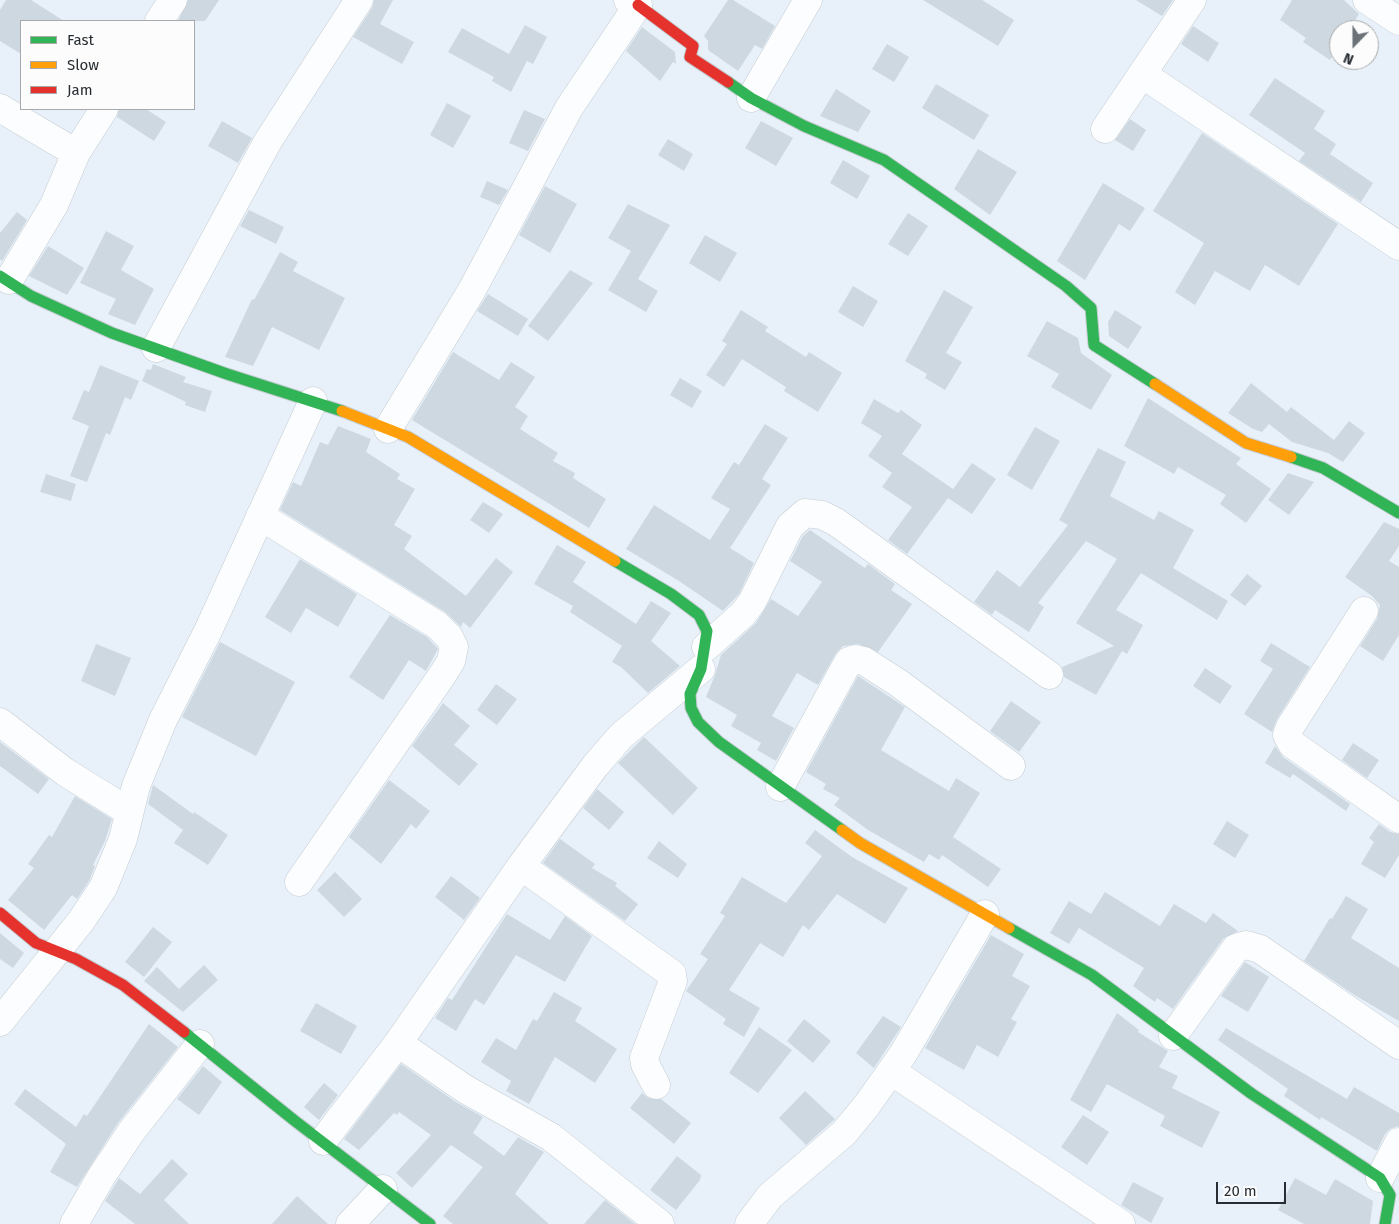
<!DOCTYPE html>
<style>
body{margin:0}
#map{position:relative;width:1399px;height:1224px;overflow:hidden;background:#e8f1f9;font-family:"Fira Sans",sans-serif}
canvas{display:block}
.legend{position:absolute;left:20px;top:20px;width:175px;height:90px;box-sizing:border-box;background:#fcfcfc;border:1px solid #a7a9ab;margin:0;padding:6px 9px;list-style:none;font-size:15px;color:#272d32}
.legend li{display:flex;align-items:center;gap:10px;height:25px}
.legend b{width:25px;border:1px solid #a7a9ab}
.north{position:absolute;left:1329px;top:20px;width:50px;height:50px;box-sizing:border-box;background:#fcfcfc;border:1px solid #a7a9ab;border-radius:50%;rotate:202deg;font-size:14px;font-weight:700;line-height:20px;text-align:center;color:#272d32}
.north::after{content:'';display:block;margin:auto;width:18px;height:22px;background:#6b7278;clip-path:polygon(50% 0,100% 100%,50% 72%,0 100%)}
.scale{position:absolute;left:1216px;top:1182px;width:70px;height:22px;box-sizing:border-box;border:2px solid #272d32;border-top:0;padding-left:6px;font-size:15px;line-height:18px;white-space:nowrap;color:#272d32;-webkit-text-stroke:4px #fcfcfc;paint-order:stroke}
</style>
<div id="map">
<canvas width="1399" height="1224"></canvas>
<ul class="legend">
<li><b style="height:6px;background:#30b455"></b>Fast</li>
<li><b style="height:6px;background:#ff9f0a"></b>Slow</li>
<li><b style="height:6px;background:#e5322d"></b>Jam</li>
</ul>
<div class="north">N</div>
<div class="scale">20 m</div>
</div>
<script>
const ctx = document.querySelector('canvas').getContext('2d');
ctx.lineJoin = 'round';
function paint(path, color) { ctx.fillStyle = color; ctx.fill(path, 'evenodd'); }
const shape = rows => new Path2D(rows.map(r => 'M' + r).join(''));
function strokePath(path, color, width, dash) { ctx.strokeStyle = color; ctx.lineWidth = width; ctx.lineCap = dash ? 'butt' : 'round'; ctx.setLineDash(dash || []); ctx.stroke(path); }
paint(shape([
 [6,0,31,0,64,21,21,21,21,54,0,41,0,10],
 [188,0,219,0,205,21,178,21],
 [374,0,393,0,380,24,414,42,402,64,353,37,372,8],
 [728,0,733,0,775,26,762,49,755,45,738,71,708,50,708,41,704,36],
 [923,0,982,0,1014,20,998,46],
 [1136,0,1173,0,1162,16],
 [1292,0,1344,0,1359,14,1349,30,1339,30,1339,46,1330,60,1303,42,1306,38,1280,20],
 [525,25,547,37,533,64,527,61,511,92,492,81,494,77,448,52,462,28,509,54],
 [1193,26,1219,43,1208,62,1181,44],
 [642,27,675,52,676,64,673,62,660,81,626,51],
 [887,44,909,57,894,82,872,69],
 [1275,78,1325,111,1314,129,1336,144,1330,154,1373,183,1361,202,1299,161,1305,153,1249,115],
 [936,84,989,115,974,140,922,108],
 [836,89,871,111,858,132,820,116],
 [447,103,471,116,453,148,430,135],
 [119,109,146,109,166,122,154,141,117,117],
 [524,110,545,119,528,151,509,143],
 [1130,119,1146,130,1133,151,1115,140],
 [222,121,252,138,238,163,208,146],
 [761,121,793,138,776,166,745,148],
 [1202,133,1338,224,1299,286,1265,265,1250,291,1215,271,1195,305,1175,292,1204,243,1153,211],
 [668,139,693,154,684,171,658,155],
 [978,149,1017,172,990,215,954,189],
 [843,160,870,176,857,199,830,183],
 [487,181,508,190,499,205,480,197],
 [1103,183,1145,208,1130,231,1119,224,1085,280,1057,261],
 [545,186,577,204,550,253,519,235],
 [628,204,670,225,638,279,658,291,646,312,608,290,631,251,608,238],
 [249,210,284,227,276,244,240,226],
 [17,212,27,220,2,261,0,259,0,233],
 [908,213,928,226,908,256,888,244],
 [106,231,134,246,121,270,154,289,135,325,108,314,116,299,80,283],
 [705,235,737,253,720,282,689,263],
 [48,246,84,268,67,295,29,276],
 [280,252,298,262,293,271,345,298,319,350,272,327,253,366,225,357,252,299,254,300],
 [570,270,593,283,548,341,528,326],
 [853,286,878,301,863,327,838,312],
 [944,290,973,307,946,353,962,362,945,390,925,378,927,374,905,361],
 [488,294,528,319,518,336,477,311],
 [741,310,768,327,765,331,806,357,809,352,842,373,818,412,784,391,786,387,742,359,724,387,706,375,727,344,722,341],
 [1115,310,1142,327,1128,349,1109,336,1108,322],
 [1047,321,1078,338,1081,353,1112,375,1091,410,1051,387,1059,374,1027,356],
 [453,352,499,380,511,362,535,377,515,407,528,416,520,429,558,453,553,461,575,473,573,478,606,499,589,528,412,420],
 [153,364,186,377,183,382,212,391,205,412,185,405,186,402,142,381,147,369,151,370],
 [100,365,139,381,131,400,125,397,110,435,106,433,87,482,70,476,89,426,72,419,84,390,89,392],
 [680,378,702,391,692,408,670,395],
 [1251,383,1287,412,1291,407,1334,440,1349,421,1365,433,1343,462,1328,453,1292,442,1269,424,1262,432,1253,429,1228,413],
 [1148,398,1241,458,1236,464,1271,489,1246,523,1220,504,1226,495,1178,467,1174,474,1124,446],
 [874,399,898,413,901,410,922,425,902,454,953,489,972,463,996,479,972,514,948,498,907,554,888,540,912,507,882,487,892,473,868,456,882,436,861,423],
 [765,424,788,438,762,479,771,485,730,548,754,563,739,594,723,611,679,581,626,549,654,505,710,540,730,509,711,498,734,462,739,465],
 [338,426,371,439,366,452,400,474,397,479,415,489,394,525,412,536,404,549,466,596,496,558,513,572,470,628,463,622,461,627,445,612,280,510,293,482,301,486,320,442,328,445],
 [1035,427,1060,441,1032,490,1007,475],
 [1098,448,1126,462,1110,496,1154,520,1159,511,1194,530,1173,568,1228,601,1217,620,1141,573,1116,610,1143,625,1127,654,1122,651,1096,695,1064,677,1062,667,1114,646,1076,623,1117,559,1086,541,1038,603,1044,607,1029,632,995,610,992,615,974,602,997,570,1020,587,1068,525,1059,520],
 [1288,473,1314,482,1289,515,1268,500],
 [46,474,76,484,71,501,40,492],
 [483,502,503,514,489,533,470,520],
 [1384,522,1399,529,1399,546,1389,561,1399,567,1399,635,1383,661,1360,646,1377,619,1380,605,1372,596,1345,577],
 [810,530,865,568,868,564,895,584,891,590,912,604,878,652,858,644,843,646,836,653,818,685,797,673,772,716,794,728,776,761,757,750,761,743,731,726,737,715,706,697,715,675,721,655,756,623,771,599,798,616,822,582,790,561,803,536],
 [557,545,586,562,573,582,636,624,651,601,671,613,651,641,680,666,648,693,621,667,612,662,622,646,570,612,573,606,534,584],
 [300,559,357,594,338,627,306,608,291,633,265,617],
 [1247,574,1262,586,1245,606,1230,595],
 [390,615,427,637,438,649,426,671,409,660,383,700,349,677],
 [220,642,295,682,256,756,182,717],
 [1271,643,1310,667,1277,719,1272,732,1244,714,1273,669,1260,661],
 [96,644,131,658,115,696,81,681],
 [1205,668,1232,686,1220,704,1193,686],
 [858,676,905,707,881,750,949,791,956,778,980,793,953,837,1001,869,988,887,942,855,939,860,929,854,924,862,868,830,834,805,840,798,823,789,826,784,806,772],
 [496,684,517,699,497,725,477,710],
 [1011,701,1041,722,1019,752,990,731],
 [443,703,470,726,454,745,478,764,459,786,412,746],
 [644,737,698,788,673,815,618,763],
 [0,742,49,779,38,794,0,766],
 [1353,743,1379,760,1367,778,1342,760],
 [1275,746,1283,757,1350,804,1346,811,1293,774,1290,778,1265,763],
 [389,780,430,811,416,829,411,824,381,864,349,837],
 [153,785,193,814,194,812,228,835,208,865,174,843,183,830,148,804],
 [597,789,624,812,609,830,583,808],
 [75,796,112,819,105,841,93,865,95,866,89,881,77,899,72,895,44,930,8,900,34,868,28,864,49,835,52,837],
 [1227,821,1249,835,1235,858,1213,844],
 [1379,824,1390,832,1399,834,1399,855,1385,878,1361,864,1374,842,1369,838],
 [815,830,852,857,908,888,885,924,837,894,809,930,803,925,783,957,760,943,729,990,760,1008,744,1037,723,1024,726,1019,686,991,708,959,700,954,725,916,720,913,742,877,786,903,822,856,805,843],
 [560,839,595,864,592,868,617,883,615,886,638,904,625,921,543,863],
 [659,841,687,864,678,878,647,858],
 [335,872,362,899,344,917,317,890],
 [451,876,480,898,464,920,435,897],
 [1105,892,1160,926,1174,904,1206,923,1213,913,1238,931,1223,939,1173,1009,1157,998,1155,1002,1133,986,1144,968,1079,928,1069,944,1050,933,1069,901,1091,914],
 [1346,896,1368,909,1351,938,1399,968,1399,1021,1356,996,1304,961,1330,918,1332,919],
 [507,914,550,940,565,916,592,936,565,982,516,955,484,1005,475,999,456,1031,435,1018,448,998,452,1000],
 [153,927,172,942,144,977,125,962],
 [0,933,24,953,13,968,0,959],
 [991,935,1024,954,1012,976,1030,986,1011,1019,1017,1022,998,1057,977,1045,964,1070,925,1048],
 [1245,962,1269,977,1248,1012,1221,996],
 [204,965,218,980,183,1012,144,981,157,967,179,989],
 [554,992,582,1008,575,1021,617,1049,595,1083,555,1057,529,1104,506,1091,511,1081,481,1062,496,1038,516,1050,533,1019,537,1021],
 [316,1003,357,1026,341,1054,300,1031],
 [1117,1013,1139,1030,1138,1032,1168,1051,1159,1067,1178,1076,1172,1088,1220,1112,1202,1148,1160,1126,1165,1116,1107,1084,1091,1112,1070,1100],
 [883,1016,901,1027,874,1068,856,1053],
 [804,1019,831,1041,813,1063,787,1041],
 [149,1024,178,1047,118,1123,77,1187,50,1172,66,1144,14,1104,25,1089,76,1127,84,1114,87,1116],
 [759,1027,792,1050,758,1093,729,1073],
 [1226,1028,1347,1099,1354,1087,1399,1113,1399,1126,1390,1129,1385,1134,1377,1151,1321,1117,1320,1120,1284,1096,1288,1089,1218,1040],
 [401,1064,456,1102,483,1117,473,1133,504,1156,518,1137,544,1152,515,1194,549,1224,453,1224,443,1216,483,1167,451,1145,412,1188,396,1173,431,1135,399,1112,397,1115,394,1113,359,1150,344,1139],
 [203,1066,222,1082,199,1115,177,1099],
 [324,1083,338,1095,319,1120,304,1107],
 [805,1091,835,1119,806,1145,779,1118],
 [642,1093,648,1098,661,1099,691,1123,674,1144,630,1108],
 [1083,1115,1109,1132,1087,1165,1061,1147],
 [677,1156,701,1175,700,1180,676,1210,650,1190],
 [172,1159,188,1174,164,1200,189,1224,135,1224,105,1201,119,1178,140,1194],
 [1295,1178,1326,1195,1335,1179,1373,1201,1370,1224,1304,1224,1278,1210],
 [1133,1182,1164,1198,1151,1223,1121,1205],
 [297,1196,328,1224,272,1224],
 [605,1200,635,1224,584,1224]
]), '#ced8e0');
const street = shape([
 [1367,0,1399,21],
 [159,21,173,0],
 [1142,74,1399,246],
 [751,98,808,0],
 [0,108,76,153],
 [1105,129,1192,0],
 [9,280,54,205,76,153,104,109],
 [156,348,268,141,359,0],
 [388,429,472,290,569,108,638,5,628,0],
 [260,516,437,625,449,637,454,647,451,661,443,674,299,882],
 [1364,611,1290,727,1287,735,1292,744,1399,819],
 [706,647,743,614,752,602,790,526,805,513,822,515,836,522,1049,675],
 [0,722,65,772,128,811],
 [780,787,846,666,849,661,855,659,864,661,897,682,1011,766],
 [521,866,672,974,673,981,644,1058,645,1064,656,1085],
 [0,1022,81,921,103,888,123,839,136,786,163,720,208,631,313,401],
 [1173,1036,1236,948,1246,945,1260,949,1399,1045],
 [398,1043,465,1089,551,1137,660,1224],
 [891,1071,1121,1224],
 [323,1141,398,1043,521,866,595,766,621,736,701,669],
 [1380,1178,1399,1142],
 [74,1224,101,1177,131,1132,200,1044],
 [350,1224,383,1189],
 [749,1224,770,1196,844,1133,867,1105,903,1054,985,914]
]);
const fast = shape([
 [728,82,751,98,804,126,884,160,1066,286,1091,308,1094,345,1155,384],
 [0,276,31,296,112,333,227,374,342,411],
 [1291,457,1323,468,1399,513],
 [615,561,671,594,699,615,707,631,701,669,690,694,691,708,698,722,719,742,842,830],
 [1009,928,1092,975,1252,1094,1380,1178,1390,1195,1385,1224],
 [184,1032,295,1121,430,1224]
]);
const slow = shape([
 [1155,384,1246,443,1291,457],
 [342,411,408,437,615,561],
 [842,830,860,843,1009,928]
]);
const jam = shape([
 [638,5,693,46,690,57,728,82],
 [0,913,36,943,76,959,123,985,184,1032]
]);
strokePath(street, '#c4cbd1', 29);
strokePath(fast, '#c4cbd1', 13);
strokePath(slow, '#c4cbd1', 13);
strokePath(jam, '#c4cbd1', 13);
strokePath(street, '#fcfdfe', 28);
strokePath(fast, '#30b455', 11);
strokePath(slow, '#ff9f0a', 11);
strokePath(jam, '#e5322d', 11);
</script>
